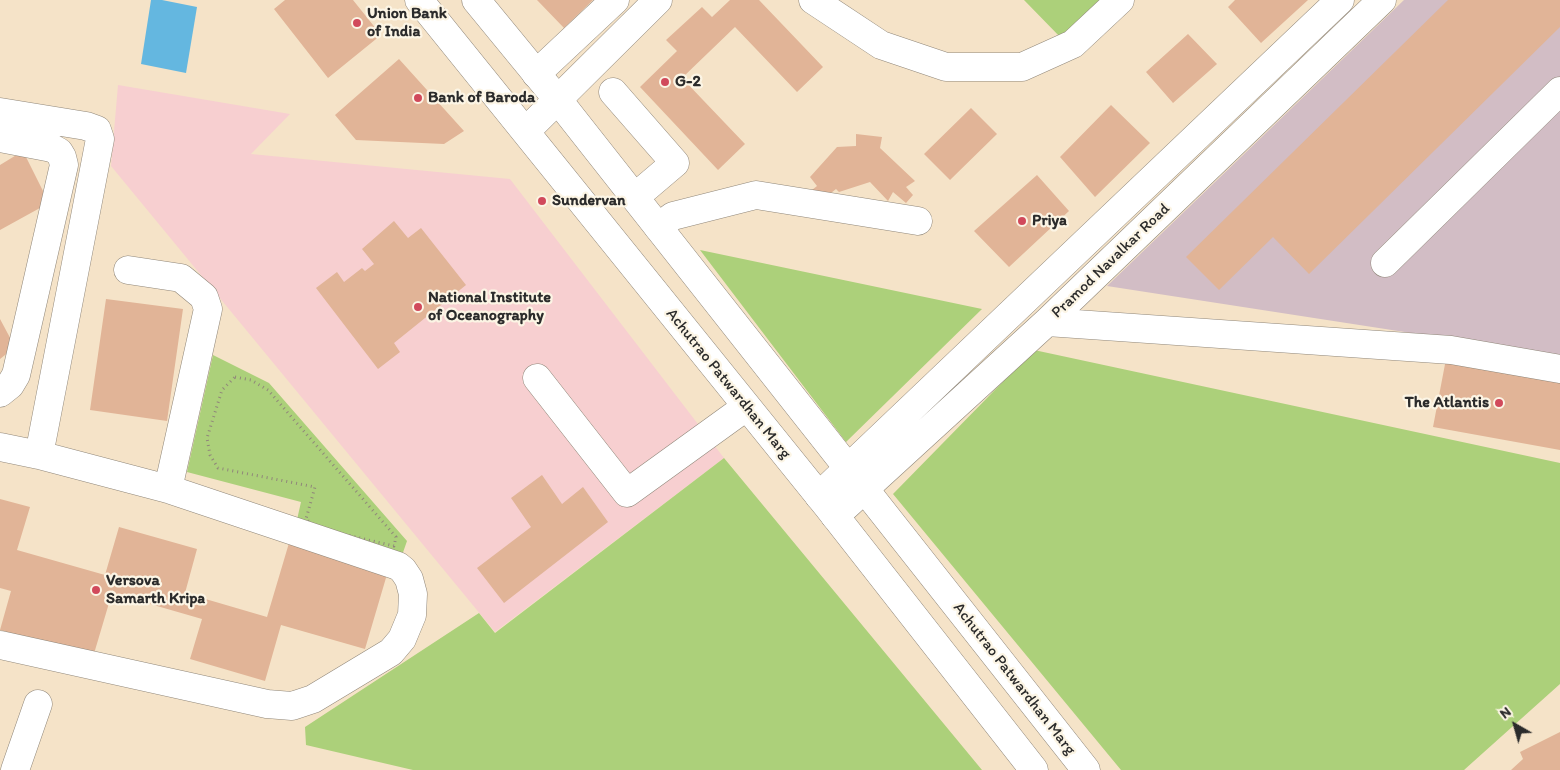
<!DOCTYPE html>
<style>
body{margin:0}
#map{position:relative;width:1560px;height:770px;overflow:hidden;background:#f5e3c8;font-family:Itim,sans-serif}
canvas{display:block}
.north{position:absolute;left:1490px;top:700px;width:50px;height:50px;-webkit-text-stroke:4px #fcf5e5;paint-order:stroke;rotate:322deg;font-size:14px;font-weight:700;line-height:20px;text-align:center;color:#2b2b2b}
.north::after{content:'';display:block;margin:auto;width:18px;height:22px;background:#2b2b2b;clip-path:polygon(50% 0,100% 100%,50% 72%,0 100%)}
</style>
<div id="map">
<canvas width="1560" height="770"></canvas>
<div class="north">N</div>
</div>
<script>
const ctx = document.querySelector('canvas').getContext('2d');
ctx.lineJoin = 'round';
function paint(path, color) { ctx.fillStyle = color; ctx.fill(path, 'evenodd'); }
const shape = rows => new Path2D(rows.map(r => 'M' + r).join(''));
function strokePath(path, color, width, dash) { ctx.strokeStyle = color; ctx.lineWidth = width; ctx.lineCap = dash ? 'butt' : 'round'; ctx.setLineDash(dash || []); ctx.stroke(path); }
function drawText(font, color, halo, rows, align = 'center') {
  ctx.font = font + ' Itim,sans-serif'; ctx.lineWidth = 4.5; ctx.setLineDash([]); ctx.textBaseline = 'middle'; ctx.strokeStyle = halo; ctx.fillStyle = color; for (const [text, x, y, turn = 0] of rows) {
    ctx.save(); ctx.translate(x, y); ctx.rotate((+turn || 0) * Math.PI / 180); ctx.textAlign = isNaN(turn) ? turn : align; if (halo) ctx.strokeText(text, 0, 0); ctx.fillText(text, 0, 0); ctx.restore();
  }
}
paint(shape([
 [118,85,290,114,251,154,510,179,724,458,495,632,111,166]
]), '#f7cfd0');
paint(shape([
 [1404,0,1560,0,1560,356,1107,286]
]), '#d2bdc5');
paint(shape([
 [1024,0,1102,0,1062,39],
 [700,250,982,309,846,442],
 [1034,350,1560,463,1560,684,1464,770,1121,770,893,494],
 [213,355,269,383,407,541,400,561,294,533,301,502,187,472],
 [724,458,982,770,413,770,306,745,305,727,479,613,495,633]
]), '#acd07a');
paint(shape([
 [151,0,162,0,197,7,186,73,141,64]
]), '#64b7e0');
paint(shape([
 [285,0,353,0,381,35,328,78,274,9],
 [537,0,593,0,564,28],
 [730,0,759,0,823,67,797,92,735,27,682,78,745,144,718,170,640,87,677,51,666,40,702,7,712,17],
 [1235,0,1308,0,1261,43,1228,7],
 [1448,0,1560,0,1560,27,1309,274,1273,237,1219,290,1186,257],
 [1188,34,1217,64,1173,103,1146,72],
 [399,59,464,131,444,144,356,140,335,115],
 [1111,105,1150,143,1095,197,1060,157],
 [971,108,997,134,950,180,924,154],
 [856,134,882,137,880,148,915,181,906,187,913,195,906,203,893,192,888,201,870,182,839,192,836,189,822,200,812,190,817,186,810,177,837,147,856,146],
 [23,151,49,203,0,230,0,165],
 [1037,175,1069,211,1009,267,974,231],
 [394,221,408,238,421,228,466,285,394,343,400,352,378,369,316,288,337,272,344,282,362,268,365,271,374,264,362,249],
 [106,299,183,309,167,421,90,410],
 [0,319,15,347,0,359],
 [1446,359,1560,380,1560,450,1433,427],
 [542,475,562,504,583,487,608,522,504,603,477,568,531,527,511,498],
 [0,499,30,507,17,550,105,575,119,527,197,549,185,593,267,617,289,543,388,571,365,649,281,625,265,681,190,659,202,619,112,593,93,657,0,630,11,591,0,588],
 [1560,732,1560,770,1511,770,1523,759,1520,752]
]), '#e1b497');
const minor = shape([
 [813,0,881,45,946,67,1022,67,1073,44,1120,0],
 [536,74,615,0],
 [613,92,675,163,635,197],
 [0,112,86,126,97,130,100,139,39,455],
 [526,131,658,0],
 [0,138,52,148,59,152,62,157,64,165,16,375,10,385,0,393],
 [658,227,673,216,756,195,918,221],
 [1385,263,1560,91],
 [128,270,181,278,204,297,208,309,168,489],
 [1047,322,1451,350,1560,369],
 [537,378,627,493,746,407],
 [0,447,39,455,168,489,398,566,403,570,409,579,413,594,412,615,402,639,391,652,313,699,292,706,267,704,0,645],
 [819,496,1340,0],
 [835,516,1047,322,1382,0],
 [15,770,38,704]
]);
const major = shape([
 [419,0,828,507,1034,770],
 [476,0,558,100,658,227,1086,770]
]);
strokePath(minor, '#90877a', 29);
strokePath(major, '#90877a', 29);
strokePath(shape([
 [235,377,251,380,268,390,396,537,394,546,317,528,306,519,315,487,218,468,210,455,207,438,222,390,235,377]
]), '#90877a', 3, [1, 4]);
strokePath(minor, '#fff', 28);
strokePath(major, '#fff', 28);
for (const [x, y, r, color] of [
 [357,23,5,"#d1495b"],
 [665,82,5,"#d1495b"],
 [418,98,5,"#d1495b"],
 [542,201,5,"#d1495b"],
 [1022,221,5,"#d1495b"],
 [418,307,5,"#d1495b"],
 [1499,403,5,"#d1495b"],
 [96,590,5,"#d1495b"]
]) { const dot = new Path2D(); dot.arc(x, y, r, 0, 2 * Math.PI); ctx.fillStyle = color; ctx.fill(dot); strokePath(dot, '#fcf5e5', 2); }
drawText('bold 16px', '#2b2b2b', '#fcf5e5', [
 ["Union Bank",367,14],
 ["of India",367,32],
 ["G-2",675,82],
 ["Bank of Baroda",428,98],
 ["Sundervan",552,201],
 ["Priya",1032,221],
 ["National Institute",428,298],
 ["of Oceanography",428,316],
 ["The Atlantis",1489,403,"right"],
 ["Versova",106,581],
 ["Samarth Kripa",106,599]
], 'left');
drawText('16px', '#2b2b2b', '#fcf5e5', [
 ["Pramod Navalkar Road",1111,261,-44],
 ["Achutrao Patwardhan Marg",728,384,51],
 ["Achutrao Patwardhan Marg",1014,679,52]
]);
</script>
